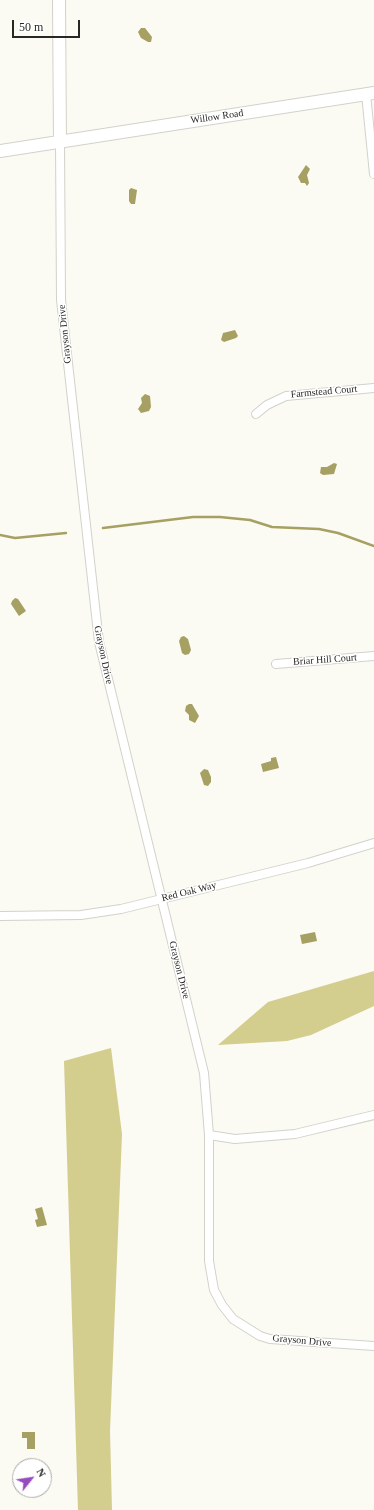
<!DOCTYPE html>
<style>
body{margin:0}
#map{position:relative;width:374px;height:1510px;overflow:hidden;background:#fbfaf3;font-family:Georgia,serif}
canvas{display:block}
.north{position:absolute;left:12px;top:1458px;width:40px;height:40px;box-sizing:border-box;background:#fff;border:1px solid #a9a9a7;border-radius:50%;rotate:60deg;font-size:11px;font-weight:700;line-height:16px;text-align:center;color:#272724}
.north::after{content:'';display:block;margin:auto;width:14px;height:18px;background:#984bbc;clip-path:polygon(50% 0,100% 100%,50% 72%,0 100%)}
.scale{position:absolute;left:12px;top:20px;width:68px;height:18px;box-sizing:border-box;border:2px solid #272724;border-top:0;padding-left:5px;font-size:12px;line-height:14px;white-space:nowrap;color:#272724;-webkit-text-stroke:3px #fff;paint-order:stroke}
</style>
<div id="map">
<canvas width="374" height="1510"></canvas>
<div class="north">N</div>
<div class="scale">50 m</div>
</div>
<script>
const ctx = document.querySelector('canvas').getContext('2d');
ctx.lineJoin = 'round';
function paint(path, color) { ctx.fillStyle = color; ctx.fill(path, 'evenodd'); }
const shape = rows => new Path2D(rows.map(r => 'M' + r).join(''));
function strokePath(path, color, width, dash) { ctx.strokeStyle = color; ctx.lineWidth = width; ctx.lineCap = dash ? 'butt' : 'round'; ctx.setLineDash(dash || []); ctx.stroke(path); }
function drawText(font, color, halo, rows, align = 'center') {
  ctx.font = font + ' Georgia,serif'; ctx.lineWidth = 3; ctx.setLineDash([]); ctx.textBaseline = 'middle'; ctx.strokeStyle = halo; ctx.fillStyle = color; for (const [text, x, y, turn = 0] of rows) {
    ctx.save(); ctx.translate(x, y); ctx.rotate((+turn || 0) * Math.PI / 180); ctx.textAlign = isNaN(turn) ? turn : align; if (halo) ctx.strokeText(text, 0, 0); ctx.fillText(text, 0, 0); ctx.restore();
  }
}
paint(shape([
 [374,971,374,1006,311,1035,287,1041,218,1045,268,1002],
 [111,1048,122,1134,110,1431,112,1510,78,1510,64,1061]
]), '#d3cd8e');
paint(shape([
 [141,28,145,28,152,37,151,42,148,42,141,38,138,32],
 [306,165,310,169,307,175,309,183,307,186,305,183,301,183,298,177],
 [131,188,137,190,135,204,131,204,129,201,129,190],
 [235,330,238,336,236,338,224,342,221,340,223,333],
 [145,394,150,396,151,407,149,411,141,413,138,409,142,403,141,398],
 [334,463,337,464,334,474,323,475,320,473,321,467,327,467],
 [15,598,18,599,26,611,19,616,11,604,12,601],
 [184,636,188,639,191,650,189,654,185,655,182,653,179,641,181,637],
 [189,704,192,704,199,716,195,723,189,720,189,715,185,711,186,706],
 [276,757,279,768,263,772,261,764,271,761,271,758],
 [204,769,208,770,211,777,211,782,208,786,204,785,200,773],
 [315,932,317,941,302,944,300,935],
 [42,1207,47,1225,37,1227,35,1220,38,1219,35,1209],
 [22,1432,35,1432,35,1449,27,1449,27,1438,22,1438]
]), '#a6a062');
strokePath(shape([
 [103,528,193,517,220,517,250,520,272,527,319,529,338,533,374,546],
 [0,535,15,538,66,533]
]), '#a6a062', 2.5);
const street = shape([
 [366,94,374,174],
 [60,142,61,300,99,642,204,1073,209,1135],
 [256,414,267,405,286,396,374,388],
 [276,664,374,656],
 [0,916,81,915,121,909,308,863,374,843],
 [374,1115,295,1134,235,1139,209,1135,209,1261,214,1290,222,1305,233,1319,260,1336,270,1339,374,1346]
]);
const secondary = shape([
 [59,0,60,142],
 [0,151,374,93]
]);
strokePath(street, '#d2d2cb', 10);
strokePath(secondary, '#d2d2cb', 14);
strokePath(street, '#fff', 8);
strokePath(secondary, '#fff', 12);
drawText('10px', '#272724', '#fff', [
 ["Willow Road",217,117,-8],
 ["Grayson Drive",65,334,-96],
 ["Farmstead Court",324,392,-5],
 ["Grayson Drive",103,655,78],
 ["Briar Hill Court",325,660,-4],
 ["Red Oak Way",189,892,-14],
 ["Grayson Drive",179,970,76],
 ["Grayson Drive",302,1341,5]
]);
</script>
